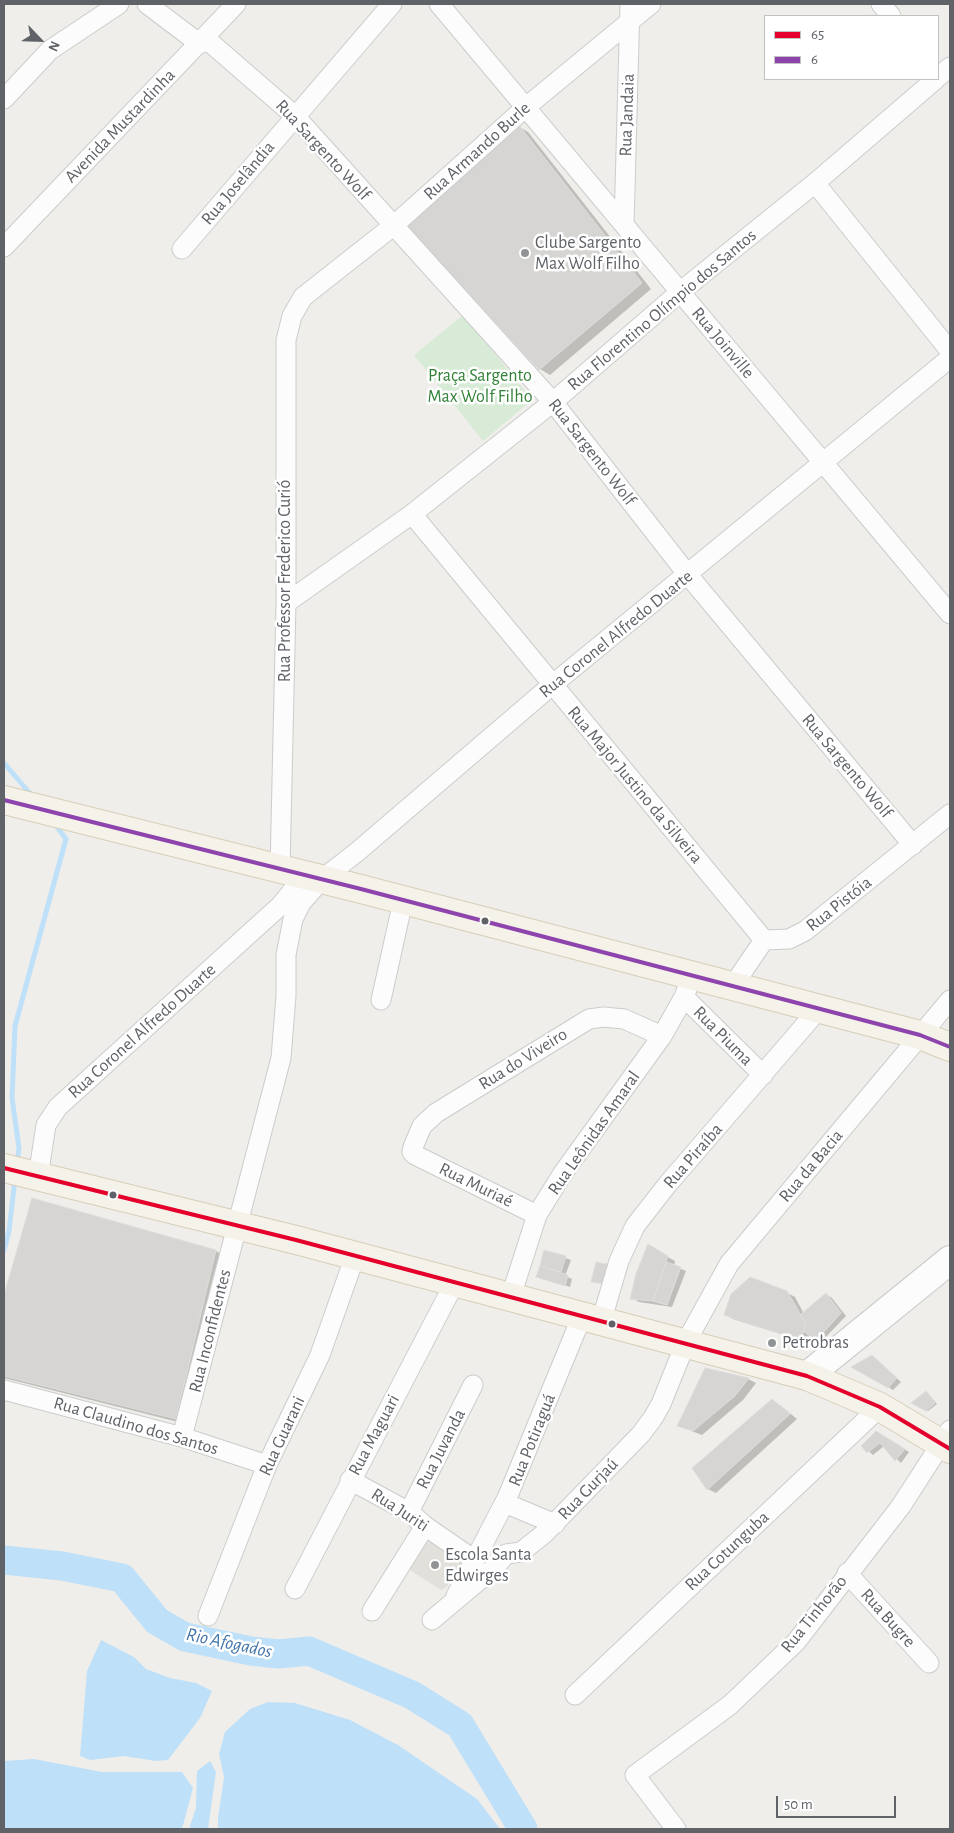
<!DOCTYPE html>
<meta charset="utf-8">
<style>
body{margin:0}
#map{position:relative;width:954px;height:1833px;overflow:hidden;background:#efeeea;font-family:"Alegreya Sans",sans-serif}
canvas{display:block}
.frame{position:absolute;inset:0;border:5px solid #5f6368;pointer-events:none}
.legend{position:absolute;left:764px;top:15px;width:175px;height:65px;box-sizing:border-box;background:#fff;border:1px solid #bfc1c3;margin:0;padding:6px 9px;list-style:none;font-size:15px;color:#5f6368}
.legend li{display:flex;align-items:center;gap:10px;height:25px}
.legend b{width:25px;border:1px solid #bfc1c3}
.north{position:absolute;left:15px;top:15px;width:50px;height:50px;-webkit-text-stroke:4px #fff;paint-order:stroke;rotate:114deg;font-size:14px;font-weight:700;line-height:20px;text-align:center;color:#5f6368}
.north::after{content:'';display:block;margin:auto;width:18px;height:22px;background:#5f6368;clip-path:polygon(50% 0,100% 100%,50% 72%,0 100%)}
.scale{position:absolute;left:776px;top:1796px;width:120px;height:22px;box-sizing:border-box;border:2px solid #5f6368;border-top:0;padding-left:6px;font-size:15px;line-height:18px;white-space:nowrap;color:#5f6368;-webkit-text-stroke:4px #fff;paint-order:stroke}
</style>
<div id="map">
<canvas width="954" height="1833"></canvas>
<div class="frame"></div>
<ul class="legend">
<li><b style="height:6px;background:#e4002b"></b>65</li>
<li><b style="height:6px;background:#8e44ad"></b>6</li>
</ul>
<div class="north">N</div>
<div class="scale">50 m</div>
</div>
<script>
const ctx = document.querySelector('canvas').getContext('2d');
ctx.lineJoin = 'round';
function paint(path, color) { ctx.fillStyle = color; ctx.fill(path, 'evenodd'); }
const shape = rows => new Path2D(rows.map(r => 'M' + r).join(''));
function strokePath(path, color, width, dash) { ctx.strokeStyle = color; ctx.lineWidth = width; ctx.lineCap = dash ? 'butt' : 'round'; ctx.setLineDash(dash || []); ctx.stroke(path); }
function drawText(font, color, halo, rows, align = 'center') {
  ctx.font = font + ' "Alegreya Sans",sans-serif'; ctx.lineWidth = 5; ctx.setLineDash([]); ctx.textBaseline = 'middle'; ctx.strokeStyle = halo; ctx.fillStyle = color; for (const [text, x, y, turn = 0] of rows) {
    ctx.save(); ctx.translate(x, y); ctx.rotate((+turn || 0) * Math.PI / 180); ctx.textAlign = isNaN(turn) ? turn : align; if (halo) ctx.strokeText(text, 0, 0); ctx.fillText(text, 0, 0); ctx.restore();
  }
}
paint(shape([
 [432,1542,460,1560,460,1567,446,1588,441,1590,411,1571,411,1564,424,1543]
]), '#e2e0da');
paint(shape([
 [463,315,530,397,526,405,483,441,414,355]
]), '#d8ebd6');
paint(shape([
 [101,1640,134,1657,146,1669,170,1678,196,1683,212,1691,200,1718,168,1760,156,1761,124,1756,90,1760,80,1756,87,1671],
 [268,1702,295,1703,350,1720,398,1745,477,1799,500,1829,218,1829,218,1818,224,1777,219,1754,225,1732,250,1709],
 [34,1759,102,1772,182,1772,193,1788,182,1829,4,1829,4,1761],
 [210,1761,216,1772,208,1829,189,1829,196,1808,197,1771]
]), '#bfe0f9');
paint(shape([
 [518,126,528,132,651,289,550,375,540,369],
 [33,1199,216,1251,226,1257,186,1424,4,1378,4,1299],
 [648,1246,675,1261,674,1266,686,1271,672,1307,639,1302,632,1298],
 [544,1251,571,1260,565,1276,572,1279,570,1287,537,1276],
 [786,1292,795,1297,804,1314,826,1295,831,1297,846,1316,820,1343,811,1336,809,1343,733,1319,725,1315],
 [872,1356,901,1382,893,1390,853,1367],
 [705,1369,748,1379,756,1383,743,1400,702,1435,678,1426],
 [927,1392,937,1404,928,1411,913,1403],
 [780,1405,797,1419,716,1493,708,1489],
 [876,1432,909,1452,901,1463,884,1446,873,1455,863,1446]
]), '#0003');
strokePath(shape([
 [4,763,33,797],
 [17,1163,19,1148,12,1098,15,1026,66,839,54,823],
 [4,1250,9,1231,15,1179]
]), '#bfe0f9', 5);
strokePath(shape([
 [4,1560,62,1566,122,1578,157,1621,185,1637,251,1651,278,1654,309,1651,412,1695,460,1725,523,1829]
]), '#bfe0f9', 29);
const building = shape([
 [518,124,642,283,539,370,405,224,518,124],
 [32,1198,216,1250,176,1419,4,1376,4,1295,32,1198],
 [648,1244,668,1256,653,1301,630,1299,636,1274,648,1244],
 [544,1250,566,1256,561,1272,540,1266,544,1250],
 [596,1262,612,1265,605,1284,591,1282,596,1262],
 [666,1262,681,1267,667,1305,653,1301,666,1262],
 [540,1266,568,1275,565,1286,536,1277,540,1266],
 [750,1277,787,1291,806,1324,801,1340,724,1315,731,1294,750,1277],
 [826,1293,841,1313,815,1342,804,1331,806,1324,800,1315,826,1293],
 [872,1355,897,1378,888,1388,851,1367,872,1355],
 [705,1368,749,1378,735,1396,693,1431,677,1426,705,1368],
 [926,1391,935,1403,926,1411,911,1403,926,1391],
 [772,1399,790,1414,707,1490,692,1468,772,1399],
 [876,1431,905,1449,895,1461,880,1443,867,1453,861,1446,876,1431]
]);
paint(building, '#d6d5d3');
strokePath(building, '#deddd9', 1);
const street = shape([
 [147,4,200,44],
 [439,4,950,614],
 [881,4,891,16],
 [205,38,295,116,553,402,688,575,913,845],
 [938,77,950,67],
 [4,99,50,50,119,4],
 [815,183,950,351],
 [624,225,630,4],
 [4,247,236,4],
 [182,249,392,4],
 [412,514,764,940],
 [286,603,412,514,553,402,680,292,815,183,936,79],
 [280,870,286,603,286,340,292,316,303,297,393,226,526,107,651,4],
 [764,940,789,939,805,931,950,814],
 [732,987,764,940],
 [684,997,763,1075],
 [381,1000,403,901],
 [38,1177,46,1125,58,1107,281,905,304,876],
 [537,1215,415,1155,412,1152,413,1147,422,1126,436,1113,589,1019,604,1017,624,1019,662,1036],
 [511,1296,537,1215,563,1173,662,1036,684,997,692,976],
 [601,1322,619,1261,635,1226,667,1185,818,1010],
 [4,1390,182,1437,267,1465],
 [182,1437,281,1058,286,996,286,955,293,919,301,903,321,880,357,852,552,685,950,358],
 [350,1480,409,1512,425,1526,473,1559],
 [505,1503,555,1524],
 [409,1512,473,1385],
 [847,1573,929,1663],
 [295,1589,455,1282],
 [456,1596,507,1498,582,1316],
 [372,1611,425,1526],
 [208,1616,267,1465,320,1355,355,1256],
 [432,1620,495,1567,506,1554,521,1552,545,1533,641,1434,653,1418,661,1404,686,1342,729,1264,950,1000],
 [575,1695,880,1407],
 [676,1829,635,1775,730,1705,796,1642,901,1506,950,1430]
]);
const secondary = shape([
 [807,1376,950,1260]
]);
const primary = shape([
 [4,800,361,889,920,1035,950,1047],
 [4,1168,296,1240,807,1376,880,1407,950,1449]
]);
strokePath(street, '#cbcccc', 21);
strokePath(secondary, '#cacacb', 30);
strokePath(primary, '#d7ceb8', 30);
strokePath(street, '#fdfcfc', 19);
strokePath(secondary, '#fdfcfc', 28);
strokePath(primary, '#f4f2e9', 28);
strokePath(shape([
 [4,1168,296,1240,807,1376,880,1407,950,1449]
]), '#e4002b', 4);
strokePath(shape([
 [4,800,361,889,920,1035,950,1047]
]), '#8e44ad', 4);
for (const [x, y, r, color] of [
 [525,253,5,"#919496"],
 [485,921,4.5,"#5f6368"],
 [113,1195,4.5,"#5f6368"],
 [612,1324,4.5,"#5f6368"],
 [772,1343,5,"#919496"],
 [435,1565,5,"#919496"]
]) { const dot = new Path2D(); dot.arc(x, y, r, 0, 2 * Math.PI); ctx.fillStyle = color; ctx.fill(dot); strokePath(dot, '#fff', 2); }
drawText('18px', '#5f6368', '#fff', [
 ["Rua Jandaia",627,115,-88],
 ["Avenida Mustardinha",120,126,-46],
 ["Rua Sargento Wolf",323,150,47],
 ["Rua Armando Burle",477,151,-42],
 ["Rua Joselândia",238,183,-50],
 ["Rua Florentino Olímpio dos Santos",662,310,-40],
 ["Rua Joinville",723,343,50],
 ["Rua Sargento Wolf",592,452,52],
 ["Rua Professor Frederico Curió",285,581,-90],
 ["Rua Coronel Alfredo Duarte",616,634,-39],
 ["Rua Sargento Wolf",847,766,50],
 ["Rua Major Justino da Silveira",635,785,50],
 ["Rua Pistóia",839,904,-38],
 ["Rua Coronel Alfredo Duarte",142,1031,-42],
 ["Rua Piuma",723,1036,45],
 ["Rua do Viveiro",523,1059,-32],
 ["Rua Leônidas Amaral",594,1133,-55],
 ["Rua Piraíba",693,1156,-49],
 ["Rua da Bacia",811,1166,-50],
 ["Rua Muriaé",476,1185,26],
 ["Rua Inconfidentes",210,1331,-76],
 ["Rua Claudino dos Santos",136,1426,16],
 ["Rua Maguari",374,1435,-62],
 ["Rua Guarani",282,1436,-65],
 ["Rua Potiraguá",532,1440,-68],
 ["Rua Juvanda",441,1449,-63],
 ["Rua Gurjaú",588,1489,-46],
 ["Rua Juriti",400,1510,33],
 ["Rua Cotunguba",727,1551,-43],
 ["Rua Tinhorão",814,1614,-51],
 ["Rua Bugre",888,1618,48]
]);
drawText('18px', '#5f6368', '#fff', [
 ["Clube Sargento",535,243],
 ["Max Wolf Filho",535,264],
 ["Petrobras",782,1343],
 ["Escola Santa",445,1555],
 ["Edwirges",445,1576]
], 'left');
drawText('18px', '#348238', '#fff', [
 ["Praça Sargento",480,376],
 ["Max Wolf Filho",480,397]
]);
drawText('italic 19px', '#4174aa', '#fff', [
 ["Rio Afogados",229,1643,12]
]);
</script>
